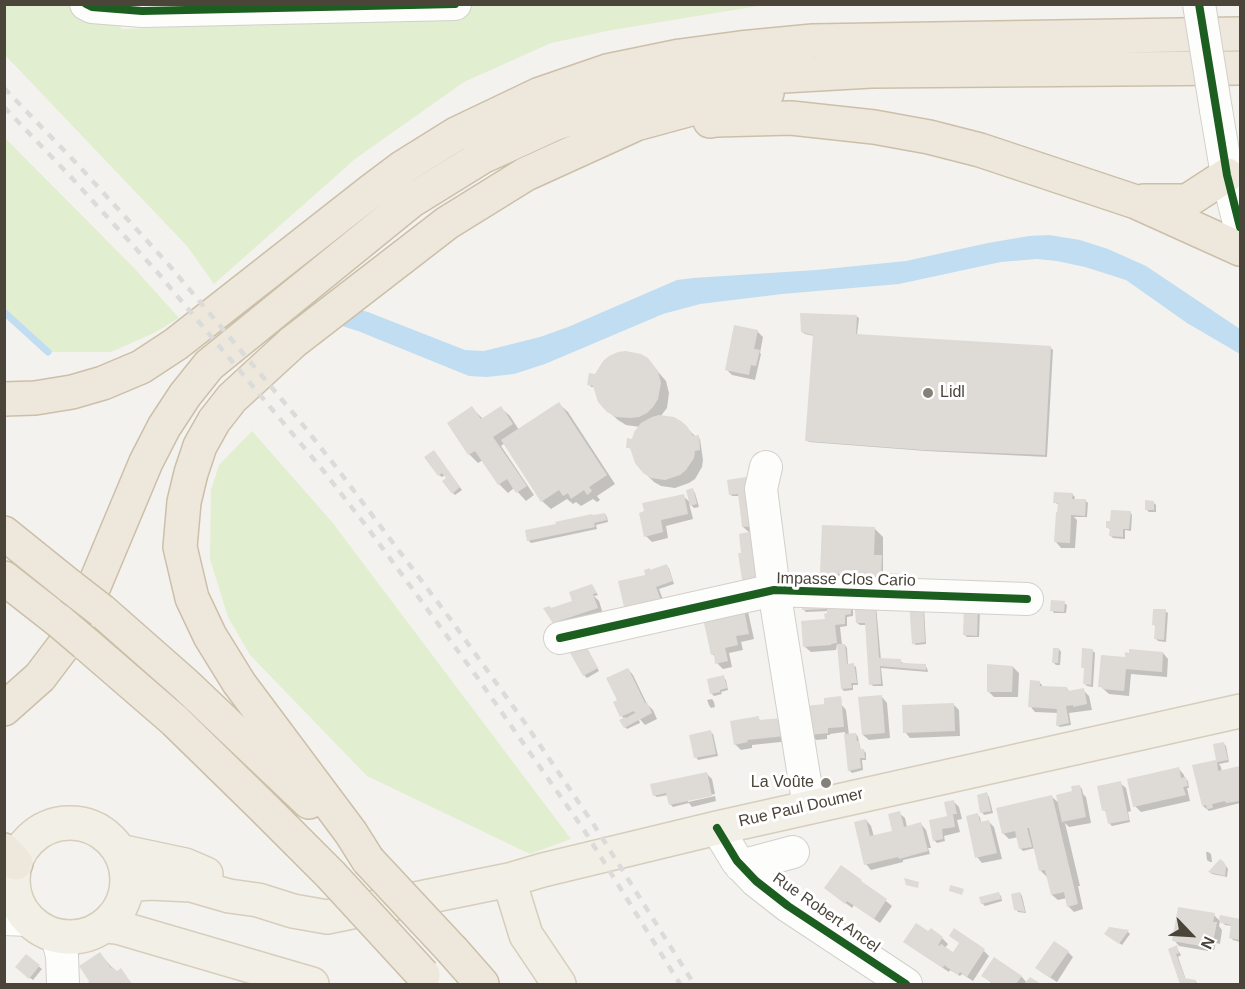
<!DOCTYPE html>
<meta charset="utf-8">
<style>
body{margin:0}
#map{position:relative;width:1245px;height:989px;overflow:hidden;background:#f4f2ee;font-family:Arial,sans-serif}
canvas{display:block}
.frame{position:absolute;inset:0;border:6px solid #4b4439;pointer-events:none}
.north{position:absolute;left:1161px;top:905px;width:60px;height:60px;-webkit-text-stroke:4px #fff;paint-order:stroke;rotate:115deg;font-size:16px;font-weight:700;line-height:24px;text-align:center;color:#4b4439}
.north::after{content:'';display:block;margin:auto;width:21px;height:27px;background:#4b4439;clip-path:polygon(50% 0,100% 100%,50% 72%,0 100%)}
</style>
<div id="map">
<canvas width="1245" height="989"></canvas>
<div class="frame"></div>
<div class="north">N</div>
</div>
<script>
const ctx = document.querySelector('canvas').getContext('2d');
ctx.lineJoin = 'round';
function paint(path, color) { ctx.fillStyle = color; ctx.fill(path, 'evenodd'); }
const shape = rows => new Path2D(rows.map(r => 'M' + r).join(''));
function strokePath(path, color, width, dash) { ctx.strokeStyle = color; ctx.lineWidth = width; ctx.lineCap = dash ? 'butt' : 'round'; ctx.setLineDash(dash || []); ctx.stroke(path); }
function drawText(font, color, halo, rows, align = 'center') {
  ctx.font = font + ' Arial,sans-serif'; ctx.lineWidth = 6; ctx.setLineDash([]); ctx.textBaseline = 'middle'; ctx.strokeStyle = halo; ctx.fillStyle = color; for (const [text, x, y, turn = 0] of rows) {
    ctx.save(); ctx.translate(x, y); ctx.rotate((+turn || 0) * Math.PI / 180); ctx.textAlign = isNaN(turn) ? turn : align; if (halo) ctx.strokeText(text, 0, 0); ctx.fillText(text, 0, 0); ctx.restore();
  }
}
paint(shape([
 [441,4,764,5,612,30,551,43,464,82,355,159,214,284,187,246,5,55,5,5,120,5,121,29,449,17],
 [4,137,135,269,179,318,154,333,111,352,48,352,5,312],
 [252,431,332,522,571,839,530,854,367,776,250,655,228,617,210,559,211,490,219,465]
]), '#e1eecf');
paint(shape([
 [1049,235,1080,240,1108,249,1146,266,1240,329,1240,354,1187,323,1126,280,1085,267,1057,261,1037,259,1001,262,899,284,782,294,700,304,663,314,545,364,514,374,487,377,469,376,358,331,342,326,324,325,283,330,262,339,283,304,320,300,328,301,368,312,465,350,484,351,540,337,568,327,677,280,693,278,816,270,906,261,988,243,1029,236]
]), '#c0ddf1');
paint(shape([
 [856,316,859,318,857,335,1051,348,1053,350,1047,457,926,451,809,442,806,440,814,336,805,334,802,332],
 [757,331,763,337,760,353,761,354,755,380,732,375,727,370],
 [647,359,666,381,669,393,667,408,660,417,686,427,696,437,698,437,700,439,703,460,702,467,695,479,689,483,675,488,661,486,654,482,644,472,632,450,628,447,633,442,640,427,626,425,618,420,608,411,595,387,591,387,589,384,596,376],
 [559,404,568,412,615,484,597,496,600,500,597,502,593,499,581,506,576,502,573,504,567,499,551,509,542,501,505,443,501,446,534,495,526,501,514,488,508,493,499,484,483,460,478,463,469,454,449,423,472,408,483,419,501,408,510,416,519,430],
 [436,454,462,490,455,495,453,493,448,478,445,475,442,477,439,475],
 [753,487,769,582,749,585,743,579,743,554,750,533,743,527,740,496,732,496,730,494],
 [693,490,695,493,699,507,694,508,689,503,693,519,666,526,668,538,652,542,646,536,683,496,691,503],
 [1072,494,1075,497,1074,500,1086,501,1088,503,1087,517,1074,517,1077,520,1075,548,1061,548,1056,542,1059,505,1054,502],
 [1153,502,1156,505,1156,512,1149,512,1146,509],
 [1130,512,1132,515,1131,531,1125,530,1125,539,1113,538,1111,536,1111,530,1107,527],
 [605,514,607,517,608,522,596,525,597,529,531,543,528,540],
 [875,529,883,537,883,578,864,577,863,583,830,581,821,572],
 [666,566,669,568,674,584,659,589,666,608,631,612,625,606,647,576,651,572],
 [592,586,598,595,594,596,599,601,603,614,563,627,556,620,560,631,546,609,551,609,574,602],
 [853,603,853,616,847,617,847,626,840,627,842,645,845,645,847,648,848,665,853,665,856,667,858,685,853,685,853,690,844,691,842,689,838,644,837,644,836,650,811,652,805,647,826,620,829,611,806,612,804,610],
 [1064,603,1067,605,1066,613,1054,613,1052,610],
 [876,605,881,660,900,661,903,663,925,666,927,668,928,672,881,668,883,686,873,686,871,684,866,625,860,625,857,623],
 [965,606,980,610,979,637,967,637,965,635],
 [742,607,748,612,754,639,741,642,743,650,729,653,732,667,723,669,717,663,716,657,712,654],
 [924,607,926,644,916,645,913,643],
 [1165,611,1168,613,1166,642,1158,641,1156,639,1157,628,1154,625],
 [586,646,599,671,587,678,584,675],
 [1059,649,1061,652,1060,665,1056,665,1053,662],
 [1093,651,1095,653,1093,687,1087,686,1085,684,1086,670,1083,667],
 [1163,653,1168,659,1167,677,1131,674,1129,696,1109,694,1100,686,1126,658],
 [1013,667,1019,673,1018,697,994,697,988,691],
 [628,669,633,675,647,704,653,710,657,719,645,725,638,717,640,723,627,729,625,727,624,719,622,716,619,701],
 [723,677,726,680,728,690,721,692,722,694,714,696,712,694],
 [1039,682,1042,685,1042,688,1067,688,1070,693,1083,690,1089,696,1092,710,1069,713,1071,725,1060,727,1057,725,1058,713,1035,712,1030,706],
 [882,697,887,703,890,738,869,740,863,735],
 [840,698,843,702,840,699,840,703,846,710,849,735,856,734,858,737,861,751,863,750,866,753,866,760,862,760,863,770,852,773,849,770,845,732,830,734,830,735,827,735,827,739,816,740,811,734,828,706],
 [712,699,714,702,715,707,711,708,709,705,707,700],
 [954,705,959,710,960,736,910,738,905,732],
 [758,718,762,722,790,741,752,745,752,748,741,750,735,744],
 [710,732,713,734,718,756,698,760,696,757],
 [1223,743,1226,746,1229,762,1219,764,1221,767,1222,772,1240,768,1240,803,1209,811,1203,806,1194,766,1218,761],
 [1179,769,1184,775,1185,778,1188,781,1189,788,1187,788,1190,801,1141,812,1135,806],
 [706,773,712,779,715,794,688,799,688,802,715,796,716,801,692,807,689,803,673,807,670,804,668,795,657,797,654,795],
 [1120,783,1126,788,1131,811,1128,812,1130,822,1112,826,1110,824,1108,814,1104,810],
 [1079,786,1082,789,1083,794,1086,797,1091,823,1069,827,1065,823,1080,886,1078,886,1083,909,1074,912,1068,906,1067,898,1058,900,1052,895,1049,879,1040,870,1035,848,1023,851,1021,849,1018,837,1009,839,1003,833,1052,797,1060,804,1076,792],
 [987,794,989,797,993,813,984,815,982,812],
 [954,802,959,807,962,819,957,820,960,832,944,836,945,841,937,843,934,840,949,817],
 [899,813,905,818,907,827,921,824,926,830,931,848,928,848,930,854,903,860,903,862,871,870,866,864,866,820,871,826,874,837,894,832],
 [977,815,980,817,981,823,989,822,994,827,1002,859,982,863,977,857],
 [1206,852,1208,852,1211,854,1212,862,1210,862,1207,860],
 [1220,861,1226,866,1228,869,1227,877,1212,874,1210,872],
 [841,867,861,881,866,887,886,901,892,906,880,923,854,905,852,908,826,888],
 [1020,893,1022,896,1026,913,1018,912,1016,909],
 [999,894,1001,896,1002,901,985,906,982,903],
 [1214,915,1220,921,1219,926,1222,930,1220,944,1216,943,1214,950,1208,949,1208,951,1179,946,1174,940],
 [1221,916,1240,920,1240,942,1233,940,1231,938,1233,926,1225,925,1222,922],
 [1110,928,1128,932,1130,934,1122,945,1109,936],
 [931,930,942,938,948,944,945,948,954,954,984,951,989,956,973,981,962,974,960,976,950,970,949,972,911,947,905,942,929,933],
 [1176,947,1181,955,1178,957,1186,980,1195,981,1198,984,1182,984,1170,949],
 [1068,952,1073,957,1057,982,1043,973,1037,968],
 [100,954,117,973,121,970,132,984,93,984,81,966],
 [26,956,42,969,33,980,19,970],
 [995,959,1022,977,1027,983,1030,979,1039,984,993,984,983,976]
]), '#0003');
strokePath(shape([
 [4,312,48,352]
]), '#c0ddf1', 7);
paint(shape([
 [800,313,857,315,856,334,1051,346,1045,455,923,450,805,441,813,335,801,332],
 [734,325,758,330,754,349,760,350,756,366,751,365,749,375,725,370],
 [626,351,641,354,648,358,658,371,661,383,658,399,653,407,647,413,639,417,630,418,616,417,607,412,598,402,593,386,587,385,589,373,595,374,603,361,609,356,618,352],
 [559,402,607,475,589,487,592,491,587,495,584,490,571,499,568,493,563,496,559,490,541,502,501,440],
 [472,406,481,419,501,406,513,424,493,437,527,486,516,493,507,479,498,485,475,451,468,455,447,423],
 [659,415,674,417,681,421,687,426,693,436,699,435,700,450,695,451,694,458,686,470,680,475,665,480,651,478,643,473,635,463,630,448,626,448,627,438,632,439,634,432,641,423,652,417],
 [434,450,460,487,452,494,442,481,446,478,442,473,438,476,424,457],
 [746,477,752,483,757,526,742,527,738,494,729,495,727,480],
 [693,488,697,504,690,506,686,490],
 [1054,492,1073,493,1072,499,1086,499,1085,516,1071,515,1070,543,1054,542,1056,512,1057,512,1058,503,1053,503],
 [684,494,688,514,661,520,663,532,644,537,639,513,644,511,642,503],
 [1145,500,1154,501,1154,510,1145,510],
 [1111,510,1131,511,1129,529,1123,529,1123,537,1109,536,1110,528,1106,528,1106,521,1110,521],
 [605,513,607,520,594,523,595,527,527,541,525,530,556,524,555,522,592,514,593,515],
 [822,525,875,527,874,555,882,555,881,576,820,573],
 [757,530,764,576,742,580,738,553,741,553,739,534],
 [667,564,673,581,656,587,662,603,649,602,624,607,618,581,645,575,644,570,650,568,650,570],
 [890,573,903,574,902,582,889,579],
 [592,584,597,593,593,594,598,608,556,622,558,627,556,628,543,608,550,606,551,608,572,601,569,592],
 [802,597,851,599,851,614,845,615,845,624,835,625,837,643,831,644,831,645,803,647,801,621,825,619,824,614,827,613,827,609,802,610],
 [854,599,875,601,879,658,901,659,901,663,926,664,926,670,880,666,881,684,869,685,865,623,856,623],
 [1051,600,1065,601,1064,612,1050,611],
 [909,602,923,603,925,642,912,644],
 [743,605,749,634,736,636,738,645,725,648,728,661,715,664,714,654,711,655,702,614],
 [964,605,978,606,977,636,963,635],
 [1153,609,1166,609,1164,640,1154,639,1155,625,1152,625],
 [584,642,598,668,583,676,566,646],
 [837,644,845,644,847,664,854,663,857,683,851,683,852,688,841,689],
 [1053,648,1059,648,1058,663,1052,663],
 [1082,648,1093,649,1091,685,1083,684,1084,668,1081,668],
 [1129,649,1163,652,1162,672,1126,669,1124,691,1102,689,1102,687,1098,687,1101,655,1125,657,1125,652,1129,653],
 [987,664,1013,666,1012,692,987,692],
 [628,668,645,703,647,702,652,713,624,728,619,720,625,717,626,718,635,713,634,711,620,717,613,702,617,700,606,678],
 [724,675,727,688,720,690,720,692,710,694,707,679],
 [1030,680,1040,681,1040,686,1067,687,1068,691,1084,688,1087,704,1073,707,1073,705,1066,706,1069,723,1056,726,1057,709,1028,707],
 [882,695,885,733,862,735,858,697],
 [841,696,844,727,828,728,828,733,809,735,806,706,824,704,824,698],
 [954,703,955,731,903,733,902,705],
 [759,716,759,720,782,718,785,736,747,740,748,742,734,745,730,721],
 [711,730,716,754,694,758,689,735],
 [856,733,857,741,859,741,860,749,864,749,865,758,860,758,861,768,848,771,844,734],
 [1224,742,1228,760,1217,762,1218,771,1240,766,1240,801,1226,803,1225,801,1212,804,1213,808,1207,809,1206,805,1202,806,1192,765,1216,760,1213,744],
 [1179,767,1181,778,1186,777,1188,786,1183,787,1186,795,1133,807,1127,779],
 [707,772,712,796,669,805,666,793,653,796,650,784],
 [1121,781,1129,820,1108,824,1105,810,1102,811,1097,786],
 [1080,785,1086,817,1062,822,1056,795,1072,791,1071,786],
 [987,792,991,811,980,813,977,795],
 [1052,795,1078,904,1067,907,1064,892,1051,895,1045,870,1039,871,1029,828,1027,828,1032,847,1019,849,1015,831,1002,834,996,808],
 [954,800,957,814,953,814,955,827,942,829,943,839,933,841,929,820,947,816,944,802],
 [900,811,904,827,921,822,928,851,899,859,898,857,864,865,854,822,866,819,870,836,892,831,888,814],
 [978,813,980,822,989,820,997,853,975,858,966,816],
 [1220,859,1224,862,1226,866,1225,876,1208,872],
 [841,865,862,880,861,881,887,899,874,919,847,901,845,904,824,888],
 [904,878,919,882,918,888,906,885],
 [950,885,964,889,962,895,949,891],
 [999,892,1001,899,981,904,979,897],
 [1020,892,1025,912,1014,910,1011,894],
 [1178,907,1215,913,1213,922,1217,922,1212,948,1172,941],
 [1220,915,1240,919,1240,940,1229,938,1231,925,1221,923,1219,919],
 [916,923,928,931,931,928,943,937,938,945,939,946,941,944,953,952,959,943,949,936,954,928,985,949,967,977,960,972,958,975,944,965,943,968,903,942],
 [1109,927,1129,930,1119,944,1104,934],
 [1054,941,1069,951,1050,978,1035,968],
 [1177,945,1179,953,1176,954,1185,978,1196,980,1195,984,1180,984,1168,949],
 [100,952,111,968,112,967,117,971,121,968,132,984,88,984,89,981,79,966],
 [26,954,40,965,29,979,15,967],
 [994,957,1022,976,1016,984,994,984,981,976],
 [1030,977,1041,984,1024,984]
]), '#dedbd6');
const minor = shape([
 [86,4,92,7,142,11,455,4],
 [1216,110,1227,175,1240,227],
 [766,467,761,489,774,590,809,807],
 [560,638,774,590,1027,599],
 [717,828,737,861,756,881,788,906,906,984],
 [741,866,793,852],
 [4,919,29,920],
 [57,936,62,956,63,984]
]);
const major = shape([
 '13 880a57 57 0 1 1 114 0a57 57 0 1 1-114 0Z',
 [119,851,185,865,206,874],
 [509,880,526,935,559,984],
 [127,885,150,883,191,885,229,896,258,900,293,911,327,917,509,880,543,870,717,828,1240,711],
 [104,926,117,927,312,984]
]);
const highway = shape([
 [710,121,716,120,791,118,874,127,929,137,980,150,1136,202,1240,249],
 [1144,201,1187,201,1227,175],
 [4,399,35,398,72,392,103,383,141,367,176,344,371,191,403,167,456,134,540,94,607,71,680,56,740,48,813,41,1240,34],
 [4,533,71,587],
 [4,578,59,621],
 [102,611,186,685,309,802],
 [86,644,175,721,262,806,331,875],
 [4,709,40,677,68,640,84,610,146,462,164,427,185,395,209,365,411,201,482,157,554,124,609,104,713,80,871,71,1240,68],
 [4,850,16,863],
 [368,860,351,833,239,683,210,636,192,598,180,547,184,502,191,473,200,446,214,421,232,398,293,342,447,223,526,174,636,124,691,109,767,93],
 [453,951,482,984]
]);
strokePath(minor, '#d2d0cb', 34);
strokePath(major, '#d6cebb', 36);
strokePath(highway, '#ccbfa9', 36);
strokePath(minor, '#fdfdfc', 32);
strokePath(major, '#f2efe6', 33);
strokePath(highway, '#ede8db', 33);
strokePath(shape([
 [4,88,79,166,169,265,299,420,336,467,451,620,525,723,594,825,694,984],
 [4,107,70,176,158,273,322,469,367,527,477,677,584,830,680,984]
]), '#dbdbda', 4.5, [8, 8]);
const minorBridge = shape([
 [1199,4,1216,110]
]);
const highwayBridge = shape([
 [71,587,102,611],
 [59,621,86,644],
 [368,860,453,951],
 [331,875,423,975]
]);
strokePath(minorBridge, '#d2d0cb', 34, []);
strokePath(highwayBridge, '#ccbfa9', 36, []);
strokePath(minorBridge, '#fdfdfc', 32);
strokePath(highwayBridge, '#ede8db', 33);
strokePath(shape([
 [86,4,92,7,142,11,455,4],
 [1199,4,1227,175,1240,227],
 [560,638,774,590,1027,599],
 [717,828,737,861,756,881,788,906,906,984]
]), '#1b5e20', 8);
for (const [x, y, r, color] of [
 [928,393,6,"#868178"],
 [826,783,6,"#868178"]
]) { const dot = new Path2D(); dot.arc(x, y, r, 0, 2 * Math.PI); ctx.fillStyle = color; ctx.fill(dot); strokePath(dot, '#fff', 2); }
drawText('16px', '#4b4439', '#fff', [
 ["Lidl",940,393],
 ["La Voûte",814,783,"right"]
], 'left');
drawText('16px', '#4b4439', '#fff', [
 ["Impasse Clos Cario",846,580,1],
 ["Rue Paul Doumer",801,808,-13],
 ["Rue Robert Ancel",826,913,35]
]);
</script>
